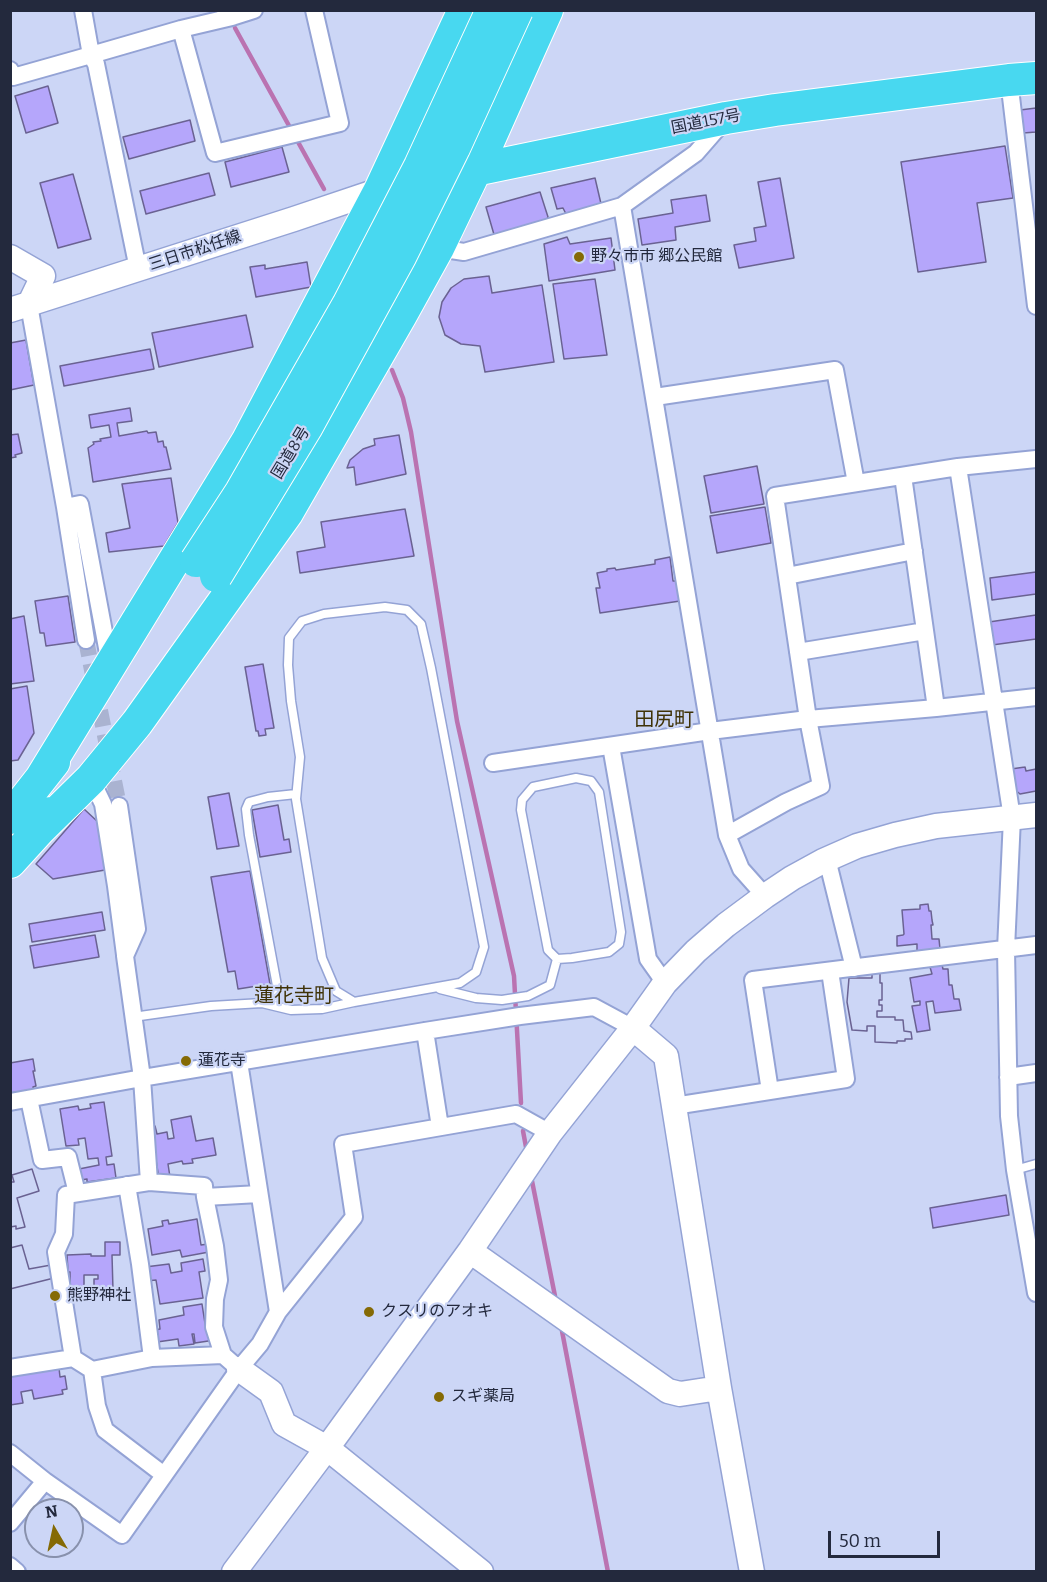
<!DOCTYPE html>
<meta charset="utf-8">
<style>
body{margin:0}
#map{position:relative;width:1047px;height:1582px;overflow:hidden;background:#ccd6f6;font-family:Bitter,serif}
canvas{display:block}
.frame{position:absolute;inset:0;border:12px solid #23293d;pointer-events:none}
.north{position:absolute;left:24px;top:1498px;width:60px;height:60px;box-sizing:border-box;background:#ccd6f6;border:2px solid #8891ac;border-radius:50%;rotate:351deg;font-size:16px;font-weight:700;line-height:24px;text-align:center;color:#23293d}
.north::after{content:'';display:block;margin:auto;width:21px;height:27px;background:#856a05;clip-path:polygon(50% 0,100% 100%,50% 72%,0 100%)}
.scale{position:absolute;left:828px;top:1531px;width:112px;height:27px;box-sizing:border-box;border:3px solid #23293d;border-top:0;padding-left:8px;font-size:18px;line-height:21px;white-space:nowrap;color:#23293d;-webkit-text-stroke:4px #ccd6f6;paint-order:stroke}
</style>
<div id="map">
<canvas width="1047" height="1582"></canvas>
<div class="frame"></div>
<div class="north">N</div>
<div class="scale">50 m</div>
</div>
<script>
const ctx = document.querySelector('canvas').getContext('2d');
ctx.lineJoin = 'round';
const shape = rows => new Path2D(rows.map(r => 'M' + r).join(''));
function strokePath(path, color, width, dash) { ctx.strokeStyle = color; ctx.lineWidth = width; ctx.lineCap = dash ? 'butt' : 'round'; ctx.setLineDash(dash || []); ctx.stroke(path); }
function paint(path, color) { ctx.fillStyle = color; ctx.fill(path, 'evenodd'); }
function drawText(font, color, halo, rows, align = 'center') {
  ctx.font = font + ' Bitter,"Noto Sans JP",serif'; ctx.lineWidth = 4.5; ctx.setLineDash([]); ctx.textBaseline = 'middle'; ctx.strokeStyle = halo; ctx.fillStyle = color; for (const [text, x, y, turn = 0] of rows) {
    ctx.save(); ctx.translate(x, y); ctx.rotate((+turn || 0) * Math.PI / 180); ctx.textAlign = isNaN(turn) ? turn : align; if (halo) ctx.strokeText(text, 0, 0); ctx.fillText(text, 0, 0); ctx.restore();
  }
}
strokePath(shape([
 [235,28,324,189],
 [392,370,403,398,411,432,457,721,514,976,521,1103],
 [523,1131,526,1147],
 [532,1181,555,1296],
 [562,1331,608,1572]
]), '#ba73b1', 4.5);
const building = shape([
 [48,86,58,123,26,133,15,96,48,86],
 [1036,108,1036,132,1023,133,1020,110,1036,108],
 [190,120,195,141,129,159,123,137,190,120],
 [1005,146,1013,198,977,203,986,262,918,272,901,162,1005,146],
 [282,147,289,172,231,187,225,162,282,147],
 [209,173,215,195,146,214,140,191,209,173],
 [73,174,91,239,58,248,40,183,73,174],
 [595,178,602,208,568,218,563,208,557,209,551,188,595,178],
 [780,178,794,258,739,268,734,245,756,241,754,228,766,226,758,182,780,178],
 [540,192,548,217,544,224,495,238,486,207,540,192],
 [706,195,710,221,675,227,676,240,642,245,638,219,673,213,671,200,706,195],
 [567,237,570,244,611,238,615,270,549,281,544,244,567,237],
 [307,262,311,287,256,297,250,267,265,265,265,269,307,262],
 [489,276,492,293,542,285,554,362,485,372,480,346,461,344,445,335,439,317,442,302,451,288,464,279,489,276],
 [595,279,607,355,564,359,553,284,595,279],
 [246,315,253,347,159,367,152,333,246,315],
 [26,340,34,385,10,390,10,343,26,340],
 [150,349,154,369,64,386,60,366,150,349],
 [130,408,132,421,117,423,119,436,147,431,148,433,156,432,158,442,163,441,164,447,166,447,171,469,93,482,88,448,94,444,93,442,101,441,100,439,111,437,109,425,91,428,89,415,130,408],
 [18,434,22,453,15,455,16,457,10,458,10,435,18,434],
 [399,435,406,474,356,485,354,467,347,468,350,460,363,449,375,445,374,439,399,435],
 [757,466,764,504,711,513,704,476,757,466],
 [171,478,178,523,164,546,109,552,106,533,130,528,122,484,171,478],
 [765,507,771,543,717,553,710,516,765,507],
 [405,509,414,556,300,573,297,552,325,547,321,522,405,509],
 [670,557,673,581,676,581,680,601,600,613,596,588,600,588,597,573,607,571,607,569,615,568,616,570,655,564,655,560,670,557],
 [1036,572,1036,594,992,600,990,578,1036,572],
 [68,596,75,642,46,646,44,633,40,633,35,601,68,596],
 [1036,615,1036,639,992,645,989,622,1036,615],
 [24,616,34,681,10,684,10,619,24,616],
 [263,664,274,728,265,729,266,735,259,736,258,731,256,731,245,667,263,664],
 [27,686,34,733,18,760,10,761,10,689,27,686],
 [1025,767,1026,771,1036,769,1036,791,1020,794,1014,789,1011,769,1025,767],
 [229,793,239,846,217,849,208,797,229,793],
 [278,805,284,840,289,839,291,852,260,857,252,810,278,805],
 [84,809,98,822,105,870,53,879,36,864,84,809],
 [250,871,270,984,238,989,235,971,228,972,211,877,250,871],
 [928,904,929,911,931,911,932,920,933,925,931,925,932,939,939,939,940,949,917,951,917,944,897,946,897,936,903,935,904,934,902,910,920,909,920,905,928,904],
 [102,912,105,930,32,942,29,924,102,912],
 [95,935,99,957,34,968,30,946,95,935],
 [942,965,943,969,948,969,949,985,952,985,954,999,959,999,961,1010,935,1013,933,1001,926,1002,930,1030,917,1032,912,1006,920,1005,920,1001,914,1002,910,978,932,974,930,967,942,965],
 [872,972,880,972,880,983,882,983,882,1000,879,1000,879,1005,882,1005,882,1011,877,1011,877,1017,895,1017,895,1020,903,1020,904,1031,911,1032,912,1039,905,1039,905,1041,897,1041,897,1043,875,1042,875,1026,867,1026,867,1031,852,1030,847,1002,849,978,872,978,872,972],
 [872,972,880,972,880,983,882,983,882,1000,879,1000,879,1005,882,1005,882,1011,877,1011,877,1017,895,1017,895,1020,903,1020,904,1031,911,1032,912,1039,905,1039,905,1041,897,1041,897,1043,875,1042,875,1026,867,1026,867,1031,852,1030,847,1002,849,978,872,978,872,972],
 [33,1059,35,1071,33,1071,36,1086,33,1087,34,1090,10,1093,10,1063,33,1059],
 [104,1102,112,1156,106,1157,107,1165,114,1164,116,1178,87,1182,87,1179,81,1180,79,1169,99,1165,98,1158,88,1159,85,1138,78,1139,79,1145,66,1146,60,1109,78,1106,79,1110,91,1108,90,1104,104,1102],
 [191,1116,196,1141,213,1138,216,1155,192,1159,193,1163,183,1164,182,1161,168,1164,170,1177,159,1179,152,1135,149,1128,155,1126,157,1134,167,1132,168,1139,174,1138,171,1120,191,1116],
 [32,1169,39,1191,17,1198,25,1227,16,1229,16,1226,10,1227,10,1182,14,1182,12,1175,32,1169],
 [32,1169,39,1191,17,1198,25,1227,16,1229,16,1226,10,1227,10,1182,14,1182,12,1175,32,1169],
 [1006,1195,1009,1215,933,1228,930,1208,1006,1195],
 [197,1219,201,1245,208,1244,209,1252,182,1257,180,1250,152,1255,148,1229,163,1226,162,1221,168,1220,169,1224,197,1219],
 [105,1242,120,1242,120,1255,112,1255,113,1290,101,1290,101,1288,94,1289,94,1279,98,1279,98,1275,84,1275,84,1289,70,1289,70,1272,68,1272,67,1255,91,1254,91,1256,105,1256,105,1242],
 [22,1245,29,1269,51,1265,54,1278,10,1289,10,1248,22,1245],
 [22,1245,29,1269,51,1265,54,1278,10,1289,10,1248,22,1245],
 [203,1259,205,1271,199,1272,203,1298,160,1304,156,1280,147,1281,145,1267,169,1264,171,1273,182,1271,181,1263,203,1259],
 [202,1304,206,1330,215,1340,195,1343,194,1334,192,1334,194,1344,179,1346,178,1339,157,1342,155,1330,160,1329,159,1320,184,1315,183,1307,202,1304],
 [59,1368,60,1377,65,1376,67,1389,62,1390,63,1394,34,1399,32,1390,21,1392,23,1403,10,1405,10,1376,59,1368]
]);
paint(building, '#b5a6fb');
strokePath(building, '#6a6292', 1.5);
strokePath(shape([
 [86,640,119,806]
]), '#aab3d1', 16, [16, 8]);
const lane = shape([
 [385,607,407,610,421,624,431,668,484,947,476,972,460,983,354,1002,336,991,322,958,296,799,300,757,291,701,288,665,289,638,302,621,324,614,385,607],
 [576,778,591,781,599,792,621,932,619,944,609,952,572,958,557,959,548,950,521,810,522,800,533,787,576,778],
 [440,989,476,998,502,1000,528,996,550,985,557,959],
 [262,1003,291,1010,322,1009,354,1002],
 [133,1017,211,1006,262,1003,274,998,278,991,249,835,246,809,249,802,268,797,296,794],
 [1015,1170,1036,1164]
]);
const street = shape([
 [232,17,254,10],
 [181,29,215,153,340,123,314,10],
 [10,70,13,77,91,55,83,10],
 [1009,80,1036,306],
 [723,122,696,153,622,206,727,835,741,869,765,896],
 [438,248,464,252,622,206],
 [138,269,96,64,91,55,181,29,232,17,225,10],
 [29,305,65,507,86,640],
 [655,397,835,370,856,483],
 [958,467,1012,818,1006,949,1009,1116,1015,1170,1036,1293],
 [903,476,936,708],
 [65,507,80,504,110,664],
 [787,576,914,551],
 [798,652,925,631],
 [611,746,648,959,665,983],
 [493,763,710,731,808,719,936,708,1036,697],
 [91,779,103,804,116,886,125,955],
 [119,806,137,929,125,956,142,1078,149,1182],
 [727,835,786,802,821,786,808,719,775,496,958,467,1036,459],
 [827,859,854,968],
 [425,1031,440,1127],
 [1008,1077,1036,1073],
 [770,1091,753,980,1036,945],
 [29,1099,42,1160,68,1157,77,1193],
 [10,1102,142,1078,425,1031,520,1016,594,1007,633,1028],
 [674,1106,846,1079,830,971],
 [127,1185,140,1264,152,1358],
 [205,1197,215,1246,219,1280,215,1299,214,1327,223,1355],
 [278,1312,354,1217,343,1144,516,1114,550,1133],
 [73,1358,56,1252,64,1234,66,1195,149,1182,204,1186,205,1197,259,1194],
 [10,1368,73,1358,92,1370,97,1406,105,1430,164,1475],
 [92,1370,152,1358,223,1355,239,1369,260,1344,278,1312,239,1062],
 [10,1453,45,1481],
 [10,1523,45,1481,122,1535,239,1369],
 [10,1566,17,1572]
]);
const secondary = shape([
 [10,257,43,276,29,305],
 [10,310,294,219,380,190],
 [633,1028,666,1056,719,1388,752,1572],
 [470,1251,668,1391,680,1394,719,1388],
 [239,1369,271,1392,284,1424,327,1448,470,1251,550,1133,633,1028,665,983,696,951,726,925,765,896,792,878,823,861,857,846,895,835,936,826,1036,815],
 [234,1572,327,1448,481,1572]
]);
const highway = shape([
 [460,173,726,118,775,110,1009,80,1036,78],
 [40,780,248,440,380,190,464,10],
 [10,818,54,762],
 [40,829,91,779,137,723,287,513,401,315,438,248,476,169,547,10],
 [10,862,40,829,51,813]
]);
strokePath(lane, '#94a3d5', 11);
strokePath(street, '#94a3d5', 20);
strokePath(secondary, '#94a3d5', 27);
strokePath(highway, '#fff', 34);
strokePath(lane, '#fff', 8);
strokePath(street, '#fff', 16);
strokePath(secondary, '#fff', 24);
strokePath(highway, '#48d8f0', 32);
const highwayBridge = shape([
 [196,561,241,492,348,305,420,166,492,10],
 [216,576,306,428,401,255,454,148,517,10]
]);
strokePath(highwayBridge, '#fff', 34, []);
strokePath(highwayBridge, '#48d8f0', 32);
for (const [x, y, r, color] of [
 [579,257,6,"#856a05"],
 [186,1061,6,"#856a05"],
 [55,1296,6,"#856a05"],
 [369,1312,6,"#856a05"],
 [439,1397,6,"#856a05"]
]) { const dot = new Path2D(); dot.arc(x, y, r, 0, 2 * Math.PI); ctx.fillStyle = color; ctx.fill(dot); strokePath(dot, '#ccd6f6', 2); }
drawText('16px', '#23293d', '#ccd6f6', [
 ["国道157号",706,122,-11],
 ["三日市松任線",195,251,-18],
 ["国道8号",291,453,-59]
]);
drawText('16px', '#23293d', '#ccd6f6', [
 ["野々市市 郷公民館",591,257],
 ["蓮花寺",198,1061],
 ["熊野神社",67,1296],
 ["クスリのアオキ",381,1312],
 ["スギ薬局",451,1397]
], 'left');
drawText('20px', '#3f3207', '#ccd6f6', [
 ["田尻町",664,720],
 ["蓮花寺町",294,996]
]);
</script>
